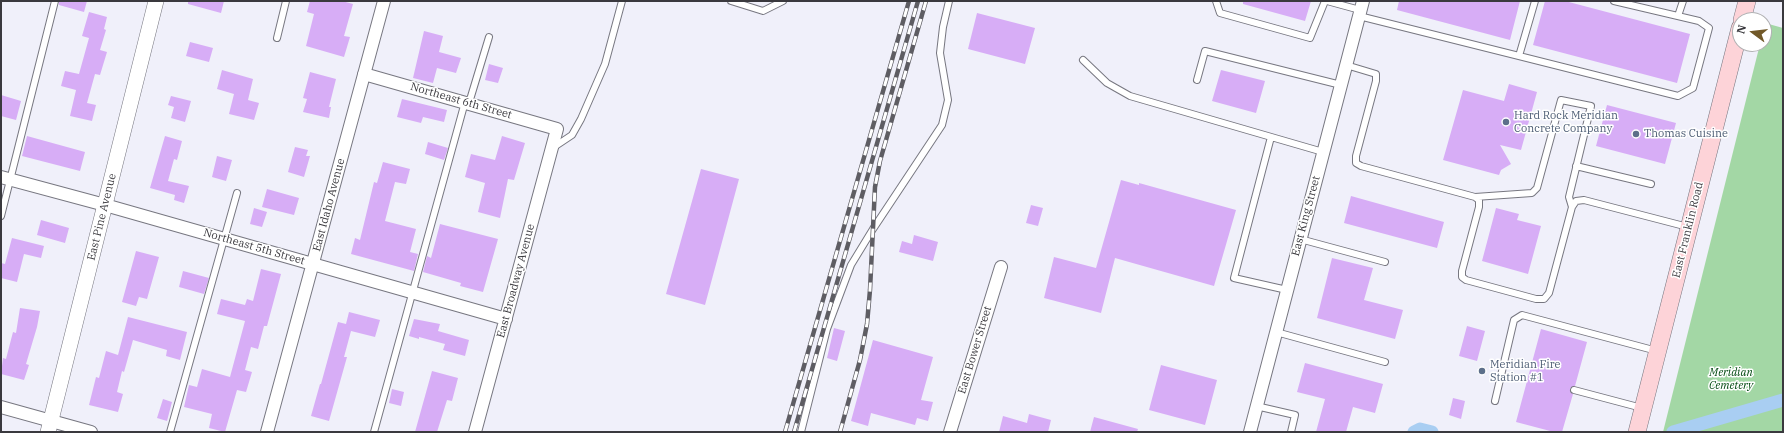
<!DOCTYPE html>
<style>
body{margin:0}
#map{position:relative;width:1784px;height:433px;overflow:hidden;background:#f0f0fa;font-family:"IBM Plex Serif",serif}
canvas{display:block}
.frame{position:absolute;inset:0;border:2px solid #3a393e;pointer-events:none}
.north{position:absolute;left:1732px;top:12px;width:40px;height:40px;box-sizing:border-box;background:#fff;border:1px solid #b0b0b2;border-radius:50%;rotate:285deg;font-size:11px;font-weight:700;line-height:16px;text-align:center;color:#3a393e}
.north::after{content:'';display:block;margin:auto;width:14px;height:18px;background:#715929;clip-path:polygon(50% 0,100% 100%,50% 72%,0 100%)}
</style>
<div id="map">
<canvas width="1784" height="433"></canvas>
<div class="frame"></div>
<div class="north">N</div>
</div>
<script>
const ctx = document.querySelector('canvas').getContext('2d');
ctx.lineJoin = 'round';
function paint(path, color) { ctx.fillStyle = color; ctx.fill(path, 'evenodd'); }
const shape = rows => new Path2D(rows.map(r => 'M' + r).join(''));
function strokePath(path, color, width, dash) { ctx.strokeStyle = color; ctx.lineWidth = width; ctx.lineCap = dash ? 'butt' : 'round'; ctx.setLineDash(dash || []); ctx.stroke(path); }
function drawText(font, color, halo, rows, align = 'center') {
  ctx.font = font + ' "IBM Plex Serif",serif'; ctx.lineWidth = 3; ctx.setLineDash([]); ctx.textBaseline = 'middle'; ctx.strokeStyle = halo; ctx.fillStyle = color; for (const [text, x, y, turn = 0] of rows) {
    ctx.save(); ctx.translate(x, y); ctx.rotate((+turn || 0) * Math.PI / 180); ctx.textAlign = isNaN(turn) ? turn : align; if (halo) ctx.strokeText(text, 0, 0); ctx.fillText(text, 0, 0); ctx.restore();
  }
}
paint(shape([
 [1765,23,1783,28,1783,432,1663,432,1760,44,1764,44]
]), '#a3d7a5');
strokePath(shape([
 [1414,432,1420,429,1432,432],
 [1673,432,1783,400]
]), '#a9cef2', 13);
paint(shape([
 [59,1,87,1,84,12,59,5],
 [188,1,224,1,221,13,188,4],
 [310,1,342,1,353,4,344,36,350,37,344,57,306,46,314,14,307,12],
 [1243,1,1311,1,1305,21,1243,4],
 [1399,1,1520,1,1510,40,1397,10],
 [1545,1,1565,1,1690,34,1677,83,1533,45],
 [89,12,107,17,104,29,106,30,100,50,107,52,100,75,95,74,87,103,96,105,92,121,70,116,76,90,61,86,65,71,79,74,89,38,82,36],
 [977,13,1035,28,1025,64,968,49],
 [424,31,443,36,439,52,461,58,456,73,437,68,433,83,413,78],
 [190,42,213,48,209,62,186,56],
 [489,64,503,68,498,83,485,80],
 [222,70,253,79,248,100,259,103,254,120,229,114,234,94,217,89],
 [1221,70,1265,81,1256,113,1212,101],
 [310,72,336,79,329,107,331,107,329,118,303,112,307,99,303,98],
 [1509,84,1537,92,1521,150,1500,145,1511,164,1501,170,1499,175,1443,160,1463,90,1504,101],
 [1,95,21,101,16,120,1,116],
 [171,96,191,101,185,122,171,118,174,107,168,105],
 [402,99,447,110,444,122,423,117,421,123,397,117],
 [1607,105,1676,123,1665,164,1596,146],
 [27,136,85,152,80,171,22,156],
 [165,136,182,141,177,160,174,159,168,181,189,186,184,203,174,200,175,195,150,188],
 [502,136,525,143,514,180,508,179,500,218,478,212,485,183,465,177,471,154,495,160],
 [428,142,448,148,444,160,425,154],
 [295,147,308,150,306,156,310,156,304,177,288,172],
 [217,156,232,160,226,181,212,177],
 [383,162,410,169,406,184,395,182,385,221,416,229,410,252,418,254,414,271,351,254,355,238,360,240,374,182,377,183],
 [701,169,739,179,705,305,666,294],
 [1121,180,1139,185,1139,183,1236,210,1214,286,1115,258,1101,313,1044,298,1054,257,1096,268],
 [267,189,299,198,294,215,262,207],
 [1351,196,1444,222,1437,248,1344,223],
 [1031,205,1043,208,1038,226,1026,223],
 [254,208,267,212,262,227,250,224],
 [1496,208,1519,214,1517,220,1541,226,1528,274,1482,261],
 [41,220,69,228,65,243,37,235],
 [440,224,498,239,483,292,460,286,461,283,423,272,427,256,431,258],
 [914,235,938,242,933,261,899,252,902,241,912,244],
 [12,238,44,246,41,258,24,254,17,282,1,278,1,263,5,264],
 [136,251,159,257,147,299,139,297,136,306,122,302],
 [1332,258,1373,268,1364,300,1403,310,1395,339,1317,318],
 [261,269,281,274,267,326,264,326,258,349,251,347,245,370,252,372,246,392,237,390,225,432,209,428,212,414,184,407,189,385,197,387,202,369,230,377,245,321,217,314,221,299,245,305,247,299,253,301],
 [183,271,209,278,204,294,179,287],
 [20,308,40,311,37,327,26,364,29,365,24,380,1,374,3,358,6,359,13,332,16,333],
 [349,312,380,320,375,337,351,331,344,357,347,357,329,421,311,416,320,384,321,384,338,322,346,324],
 [128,317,187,332,180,360,166,356,167,350,133,340,124,372,122,371,117,392,123,394,118,412,89,405,96,377,99,378,106,351,118,355],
 [414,319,440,324,438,331,469,340,465,356,443,350,445,344,419,337,419,339,409,336],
 [1467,326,1485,331,1477,361,1459,356],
 [834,328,845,331,837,361,827,358],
 [1541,329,1587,342,1575,386,1570,388,1570,392,1573,394,1562,432,1554,432,1516,422],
 [873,340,933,357,921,400,933,402,928,421,917,418,915,425,871,413,868,426,851,421],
 [1305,363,1383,384,1375,413,1353,407,1346,432,1316,432,1325,399,1297,392],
 [1161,365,1217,380,1205,425,1149,410],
 [432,371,458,378,452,401,447,400,437,432,415,432],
 [392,389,404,392,401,406,389,403],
 [1453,398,1465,401,1461,419,1449,415],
 [163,399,172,402,167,421,157,418],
 [1029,414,1051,420,1048,432,999,432,1003,416,1027,423],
 [1094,417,1138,429,1137,432,1090,432]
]), '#d7adf6');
const service = shape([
 [731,1,763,11,783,1],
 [1216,1,1220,13,1310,38,1325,1],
 [1327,1,1360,10],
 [1535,1,1519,56,1678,96,1693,88,1709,28,1699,21,1614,1],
 [1359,16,1519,56],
 [1678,16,1683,1],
 [277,38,286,1],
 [1083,60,1107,83,1130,96,1323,152],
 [1346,65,1376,74,1376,81,1356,156,1356,163,1361,166,1475,197,1479,200,1479,207,1462,271,1462,277,1466,280,1536,299,1544,299,1549,293,1572,207,1576,201,1584,200,1688,227],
 [1197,80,1205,51,1341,85],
 [469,103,489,37],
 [1271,137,1234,278,1287,290],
 [554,147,572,135,581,119,605,64,622,1],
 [1576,166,1651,184],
 [1475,197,1532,193,1537,188,1561,100,1591,106,1569,197,1572,207],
 [1,216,55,1],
 [1300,239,1385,262],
 [1276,332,1385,362],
 [1574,390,1642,408],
 [1495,401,1514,320,1522,315,1657,351],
 [1256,406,1295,415,1291,432],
 [170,432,237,193],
 [374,432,465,102],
 [801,432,827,329,851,265,873,229,942,125,948,100,940,53,943,27,949,1]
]);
const minor = shape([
 [364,74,557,129,475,432],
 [1,177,105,205,506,319],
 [1,407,91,432],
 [267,432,384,1],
 [950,432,1001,267],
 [1250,432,1363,1]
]);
const tertiary = shape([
 [48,432,156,1]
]);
const secondary = shape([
 [1742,20,1747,1],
 [1637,432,1740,28]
]);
strokePath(service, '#777780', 8);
strokePath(minor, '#777780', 14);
strokePath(tertiary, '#777780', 16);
strokePath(secondary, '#777780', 18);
strokePath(service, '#fff', 6);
strokePath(minor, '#fff', 12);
strokePath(tertiary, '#fff', 15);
strokePath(secondary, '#fdd3d8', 17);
const rail = shape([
 [785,432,909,1],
 [794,432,918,1],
 [840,432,860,360,867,324,870,290,875,187,880,161,926,1]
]);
strokePath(rail, '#5e5d63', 4.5);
strokePath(rail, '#fff', 3, [9]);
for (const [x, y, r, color] of [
 [1506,122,4,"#5c6f8a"],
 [1636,134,4,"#5c6f8a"],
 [1482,371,4,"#5c6f8a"]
]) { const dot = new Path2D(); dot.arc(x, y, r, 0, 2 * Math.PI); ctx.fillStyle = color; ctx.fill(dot); strokePath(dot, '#fff', 1.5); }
drawText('11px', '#3a393e', '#fff', [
 ["Northeast 6th Street",461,101,16],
 ["East Idaho Avenue",329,205,-75],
 ["East King Street",1306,216,-75],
 ["East Pine Avenue",102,217,-76],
 ["East Franklin Road",1688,230,-76],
 ["Northeast 5th Street",254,247,16],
 ["East Broadway Avenue",516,281,-75],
 ["East Bower Street",975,350,-73]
]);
drawText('11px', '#4e5e75', '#fff', [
 ["Hard Rock Meridian",1514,116],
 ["Concrete Company",1514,129],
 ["Thomas Cuisine",1644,134],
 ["Meridian Fire",1490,365],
 ["Station #1",1490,378]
], 'left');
drawText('italic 11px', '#004910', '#fff', [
 ["Meridian",1731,373],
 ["Cemetery",1731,386]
]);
</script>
